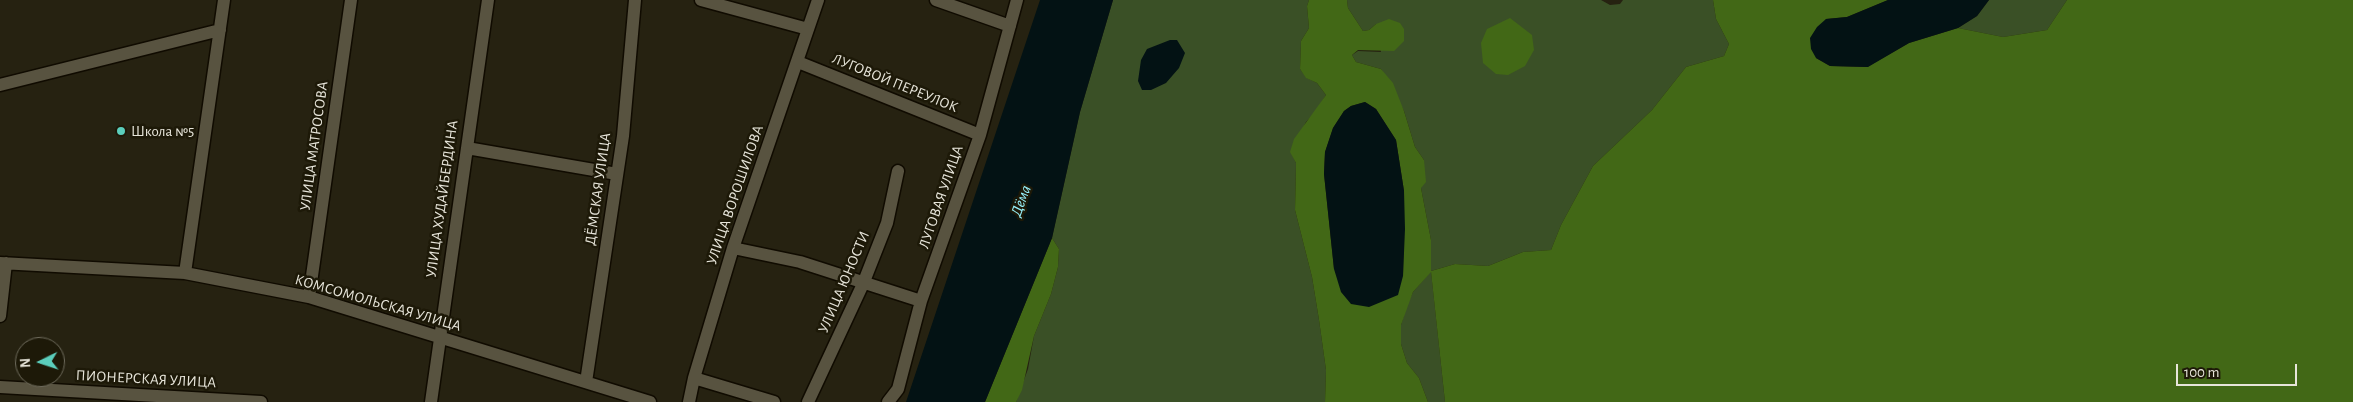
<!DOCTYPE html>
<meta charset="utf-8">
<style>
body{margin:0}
#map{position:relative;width:2353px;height:402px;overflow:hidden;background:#262211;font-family:"Alegreya Sans",sans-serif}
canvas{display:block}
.north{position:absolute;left:15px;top:337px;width:50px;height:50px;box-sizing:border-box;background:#1d1908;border:1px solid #6e6b5c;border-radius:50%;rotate:266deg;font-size:14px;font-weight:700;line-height:20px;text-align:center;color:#e7e5da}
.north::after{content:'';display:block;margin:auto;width:18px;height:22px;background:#5bcebc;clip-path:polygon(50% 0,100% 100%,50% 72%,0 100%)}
.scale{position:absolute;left:2176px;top:364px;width:121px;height:22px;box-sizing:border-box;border:2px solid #e7e5da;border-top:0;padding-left:6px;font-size:15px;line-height:18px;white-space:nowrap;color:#e7e5da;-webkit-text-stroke:4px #1d1908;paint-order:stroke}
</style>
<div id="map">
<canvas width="2353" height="402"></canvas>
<div class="north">N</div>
<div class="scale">100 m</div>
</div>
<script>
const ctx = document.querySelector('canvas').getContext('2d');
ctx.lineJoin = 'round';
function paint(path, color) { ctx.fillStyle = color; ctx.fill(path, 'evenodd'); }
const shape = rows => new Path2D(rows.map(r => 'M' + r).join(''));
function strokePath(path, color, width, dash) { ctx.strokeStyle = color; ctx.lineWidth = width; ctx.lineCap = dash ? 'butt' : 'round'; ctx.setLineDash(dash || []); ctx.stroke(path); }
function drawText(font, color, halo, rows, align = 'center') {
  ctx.font = font + ' "Alegreya Sans",sans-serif'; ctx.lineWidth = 5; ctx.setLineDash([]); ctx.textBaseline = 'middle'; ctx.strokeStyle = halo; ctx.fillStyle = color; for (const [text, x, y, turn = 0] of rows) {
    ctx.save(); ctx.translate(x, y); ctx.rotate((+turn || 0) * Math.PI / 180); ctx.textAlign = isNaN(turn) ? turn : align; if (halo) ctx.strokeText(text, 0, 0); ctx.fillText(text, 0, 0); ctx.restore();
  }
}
paint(shape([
 [1113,0,1309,0,1307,6,1309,28,1301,41,1300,69,1307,78,1317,83,1326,95,1316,111,1306,122,1291,152,1296,163,1295,210,1312,277,1319,320,1326,370,1325,402,1016,402,1028,369,1034,336,1051,294,1058,267,1059,249,1052,238,1080,112],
 [1347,0,1601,0,1610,5,1620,4,1623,0,1713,0,1716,19,1729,44,1724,56,1686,67,1652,110,1593,166,1561,225,1551,250,1523,252,1488,266,1455,264,1431,271,1445,402,1428,402,1419,378,1407,363,1401,344,1401,325,1407,305,1413,292,1431,271,1431,240,1421,188,1424,160,1415,147,1404,111,1381,69,1356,62,1352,55,1358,51,1381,52,1376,24,1369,30,1363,31,1348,8],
 [1989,0,2067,0,2047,30,2003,37,1958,28,1977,16]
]), '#3a5026');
paint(shape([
 [1309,0,1347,0,1348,8,1363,31,1369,30,1376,24,1389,19,1400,23,1404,29,1404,41,1394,51,1358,50,1352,55,1356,62,1381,69,1393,83,1404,111,1415,147,1424,160,1426,182,1421,188,1431,240,1431,271,1455,264,1488,266,1523,252,1551,250,1561,225,1593,166,1652,110,1686,67,1724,56,1729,44,1716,19,1713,0,1888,0,1847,17,1826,19,1816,58,1830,66,1867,67,1909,43,1958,28,2003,37,2047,30,2067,0,2353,0,2353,402,1445,402,1431,272,1413,292,1401,325,1401,344,1407,363,1419,378,1428,402,1325,402,1326,370,1319,320,1312,277,1295,210,1296,163,1290,152,1294,139,1326,95,1317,83,1306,78,1300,69,1301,41,1309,28,1307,6],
 [1365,102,1376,109,1396,140,1404,191,1403,276,1334,269,1324,174,1325,152,1333,128,1344,111,1351,106],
 [1510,18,1532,35,1534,50,1525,66,1508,75,1496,74,1483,63,1481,43,1487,29],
 [1052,238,1059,249,1058,267,1051,294,1034,336,1022,390,1016,402,985,402]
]), '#426816');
paint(shape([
 [1040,0,1113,0,1080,112,1052,238,985,402,906,402],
 [1888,0,1989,0,1977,16,1958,28,1909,43,1868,67,1830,66,1816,58,1811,49,1810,38,1817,27,1826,19,1847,17],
 [1170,40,1177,40,1185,53,1179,68,1166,83,1151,90,1142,90,1138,81,1141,60,1147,49],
 [1365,102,1376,109,1396,140,1404,191,1405,229,1403,276,1398,295,1369,307,1351,304,1341,292,1334,269,1324,174,1325,152,1333,128,1344,111,1351,106]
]), '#031214');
const minor = shape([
 [701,0,808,29],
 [936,0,1010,26],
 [798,62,980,135],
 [0,85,220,30],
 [467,148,617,174],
 [733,248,800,262,921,301],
 [0,263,185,273,309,297,650,402],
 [185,273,224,0],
 [309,297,351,0],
 [0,316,6,263],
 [694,378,774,402],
 [586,382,623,136,635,0],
 [0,387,261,402],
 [431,402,488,0],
 [689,402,694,378,733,248,818,0],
 [808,402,863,284,887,223,898,171],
 [888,402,898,389,921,301,980,135,1017,0]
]);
strokePath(minor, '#100b00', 15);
strokePath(minor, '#585340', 12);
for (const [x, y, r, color] of [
 [121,131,5,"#5bcebc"]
]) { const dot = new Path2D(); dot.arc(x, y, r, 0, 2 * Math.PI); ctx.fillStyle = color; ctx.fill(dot); strokePath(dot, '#1d1908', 2); }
drawText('15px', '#e7e5da', '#1d1908', [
 ["ЛУГОВОЙ ПЕРЕУЛОК",895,83,22],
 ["УЛИЦА МАТРОСОВА",314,146,-82],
 ["ДЁМСКАЯ УЛИЦА",598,189,-82],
 ["УЛИЦА ВОРОШИЛОВА",735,195,-71],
 ["ЛУГОВАЯ УЛИЦА",941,197,-71],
 ["УЛИЦА ХУДАЙБЕРДИНА",442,199,-82],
 ["УЛИЦА ЮНОСТИ",844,282,-67],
 ["КОМСОМОЛЬСКАЯ УЛИЦА",378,303,16],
 ["ПИОНЕРСКАЯ УЛИЦА",146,379,3]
]);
drawText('15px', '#e7e5da', '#1d1908', [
 ["Школа №5",131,131]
], 'left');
drawText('italic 16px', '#98f3fd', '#1d1908', [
 ["Дёма",1021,201,-70]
]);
</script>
